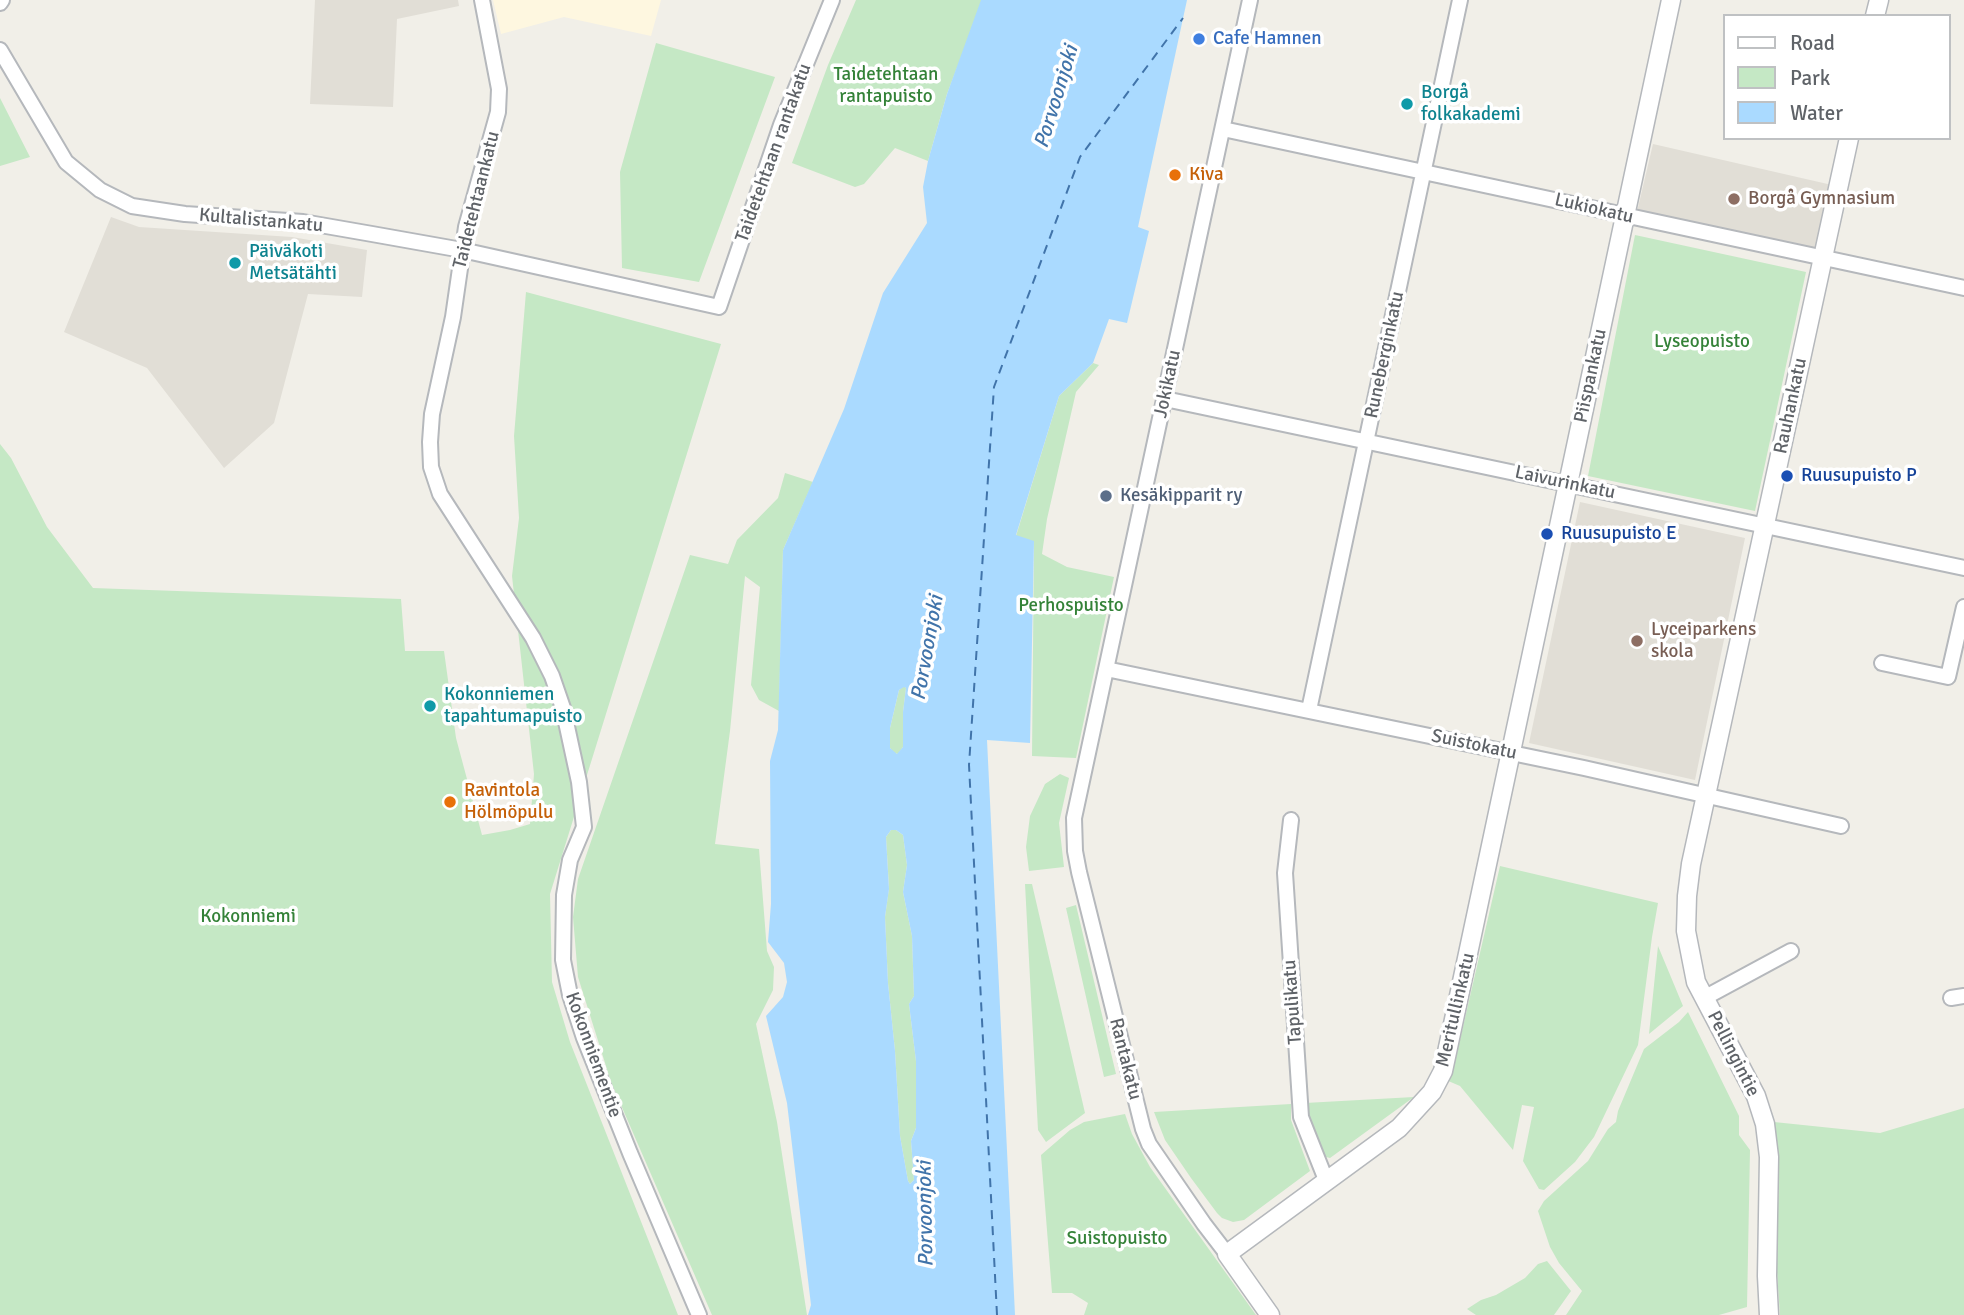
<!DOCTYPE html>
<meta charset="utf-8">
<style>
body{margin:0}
#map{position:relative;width:1964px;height:1315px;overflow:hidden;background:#f1efe8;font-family:Signika,sans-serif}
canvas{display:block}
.legend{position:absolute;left:1723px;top:14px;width:228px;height:126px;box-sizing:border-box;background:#fff;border:2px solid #bfc1c3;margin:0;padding:9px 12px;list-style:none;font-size:21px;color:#5f6368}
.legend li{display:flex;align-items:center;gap:14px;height:35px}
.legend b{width:35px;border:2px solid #bfc1c3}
</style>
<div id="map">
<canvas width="1964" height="1315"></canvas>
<ul class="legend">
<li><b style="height:9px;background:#fff"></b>Road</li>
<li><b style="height:19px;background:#c5e8c5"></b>Park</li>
<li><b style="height:19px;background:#aadaff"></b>Water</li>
</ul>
</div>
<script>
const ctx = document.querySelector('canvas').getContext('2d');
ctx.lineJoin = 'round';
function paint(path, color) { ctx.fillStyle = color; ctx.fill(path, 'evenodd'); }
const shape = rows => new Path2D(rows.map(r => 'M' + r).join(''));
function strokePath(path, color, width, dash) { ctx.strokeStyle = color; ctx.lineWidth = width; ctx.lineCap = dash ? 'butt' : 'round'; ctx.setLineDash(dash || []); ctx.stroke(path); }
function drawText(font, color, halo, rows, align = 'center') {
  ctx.font = font + ' Signika,sans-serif'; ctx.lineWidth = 7; ctx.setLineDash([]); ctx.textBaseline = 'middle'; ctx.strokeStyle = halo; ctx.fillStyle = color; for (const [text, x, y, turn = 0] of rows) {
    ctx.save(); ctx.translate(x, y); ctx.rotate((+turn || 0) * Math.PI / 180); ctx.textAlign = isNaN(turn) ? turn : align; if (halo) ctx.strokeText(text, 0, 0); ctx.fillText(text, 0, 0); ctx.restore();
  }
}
paint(shape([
 [493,0,661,0,651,36,564,17,501,34]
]), '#fef7e0');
paint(shape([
 [315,0,458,0,459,6,397,19,393,107,310,104],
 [1653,144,1832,185,1817,248,1637,212],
 [111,217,139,227,292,237,367,250,362,297,308,294,274,423,224,468,147,368,64,332],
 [1580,502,1745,538,1695,780,1529,743]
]), '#e1ded6');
paint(shape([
 [856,0,983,0,947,94,928,161,895,148,864,184,855,187,792,163,828,65],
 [656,43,775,77,699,282,622,268,620,172],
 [0,98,30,157,0,166],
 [1635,235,1806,272,1755,511,1588,476],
 [526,292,721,344,550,894,552,982,570,1042,678,1315,0,1315,0,444,11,458,47,527,93,588,401,599,405,651,444,651,456,738,482,835,510,830,530,824,534,774,512,576,519,518,514,436],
 [1093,363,1099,365,1076,392,1047,519,1042,554,1067,567,1114,577,1076,758,1032,756,1034,542,1016,536,1059,396],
 [785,473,813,482,783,550,779,711,759,700,751,685,760,587,745,576,730,731,715,844,759,849,767,951,774,967,773,990,756,1024,777,1122,807,1315,712,1315,611,1082,578,977,573,917,578,879,690,555,728,564,737,540,778,498],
 [904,686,906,688,903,712,903,747,898,754,894,753,890,748,890,728,899,690],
 [1060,774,1069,778,1059,823,1064,867,1029,871,1026,847,1030,816,1045,784],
 [891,830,896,830,903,835,907,865,903,892,912,936,914,996,909,1004,916,1061,916,1128,911,1141,914,1180,910,1184,908,1181,900,1136,895,1051,888,983,885,917,889,888,886,837],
 [1500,866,1658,903,1652,937,1638,1045,1594,1137,1575,1162,1544,1190,1539,1189,1523,1161,1534,1107,1522,1105,1513,1150,1460,1086,1446,1080,1454,1066],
 [1025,884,1032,884,1085,1113,1046,1142,1038,1130],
 [1076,905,1116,1074,1104,1077,1066,908],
 [1658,946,1683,1006,1649,1034],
 [1688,1012,1739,1116,1739,1135,1750,1150,1747,1307,1719,1315,1566,1315,1582,1291,1559,1263,1550,1247,1538,1211,1544,1201,1588,1161,1608,1129,1616,1122,1618,1111,1644,1049,1679,1022],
 [1414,1097,1330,1158,1326,1157,1312,1134,1305,1103],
 [1291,1104,1291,1120,1310,1171,1244,1220,1233,1222,1222,1218,1217,1213,1191,1178,1165,1140,1154,1112],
 [1964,1108,1964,1315,1780,1315,1776,1258,1779,1178,1774,1122,1880,1133],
 [1125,1114,1132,1134,1150,1167,1256,1315,1084,1315,1088,1303,1072,1293,1052,1293,1041,1155,1070,1130,1084,1122],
 [1547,1261,1571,1291,1554,1315,1476,1315,1467,1309,1481,1300,1496,1295,1525,1278,1538,1264]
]), '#c5e8c5');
paint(shape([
 [981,0,1187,0,1138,227,1149,231,1127,323,1109,319,1093,363,1059,396,1016,535,1034,541,1030,743,987,740,1015,1315,808,1315,811,1305,787,1103,766,1016,783,997,787,982,784,963,768,942,771,904,770,761,778,730,783,550,844,409,883,293,927,223,923,187,928,161,947,94],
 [904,687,906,688,903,712,903,747,897,754,890,748,890,728,899,690],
 [891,830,896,830,903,835,907,865,903,892,912,936,914,996,909,1004,916,1061,916,1128,911,1141,914,1180,910,1184,908,1181,900,1136,895,1051,888,983,885,917,889,889,886,837]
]), '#aadaff');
strokePath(shape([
 [997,1315,969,765,994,387,1080,157,1183,18]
]), '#4174aa', 2, [9, 7]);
const minor = shape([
 [482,0,499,89,498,112,466,227,453,317,432,414,430,442,431,467,440,494,533,638,552,676,563,708,579,782,584,827,570,860,564,895,563,960,570,995,584,1038,630,1153,699,1315],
 [0,3,2,0],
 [0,50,66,162,100,190,132,206,185,214,303,222,372,234,462,250,719,307,781,125,832,0],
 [1223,129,1964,288],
 [1165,399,1964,568],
 [1882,663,1948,677,1964,607],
 [1106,669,1584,768,1841,826],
 [1309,710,1460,0],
 [1291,820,1285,873,1301,1117,1326,1180],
 [1704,998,1791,951],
 [1951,998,1964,996],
 [1227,1254,1204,1224,1149,1144,1143,1129,1079,872,1075,851,1074,818,1250,0]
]);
const tertiary = shape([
 [1875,16,1879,0],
 [1270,1315,1227,1254,1399,1128,1432,1092,1443,1071,1671,0],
 [1769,1315,1767,1276,1769,1157,1765,1124,1756,1096,1696,982,1686,931,1687,896,1691,864,1849,138]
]);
strokePath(minor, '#b5b8bc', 18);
strokePath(tertiary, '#b5b8bc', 21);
strokePath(minor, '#fff', 14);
strokePath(tertiary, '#fff', 18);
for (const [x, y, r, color] of [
 [1199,39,7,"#3f7fe0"],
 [1407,104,7,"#0f9aa8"],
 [1175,175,7,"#e8710a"],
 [1734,199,7,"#8d6e63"],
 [235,263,7,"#0f9aa8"],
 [1787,476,7,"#1a4fb4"],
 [1106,496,7,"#5c6f8a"],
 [1547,534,7,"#1a4fb4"],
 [1637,641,7,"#8d6e63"],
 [430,706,7,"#0f9aa8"],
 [450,802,7,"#e8710a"]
]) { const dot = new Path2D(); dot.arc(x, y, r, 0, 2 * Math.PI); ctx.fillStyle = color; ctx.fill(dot); strokePath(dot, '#fff', 2.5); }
drawText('19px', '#366cbe', '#fff', [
 ["Cafe Hamnen",1213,39]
], 'left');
drawText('19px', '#348238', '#fff', [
 ["Taidetehtaan",886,75],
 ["rantapuisto",886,97],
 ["Lyseopuisto",1702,342],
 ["Perhospuisto",1071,606],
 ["Kokonniemi",248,917],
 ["Suistopuisto",1117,1239]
]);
drawText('19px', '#0d838f', '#fff', [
 ["Borgå",1421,93],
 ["folkakademi",1421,115],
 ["Päiväkoti",249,252],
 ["Metsätähti",249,274],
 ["Kokonniemen",444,695],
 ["tapahtumapuisto",444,717]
], 'left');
drawText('19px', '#5f6368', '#fff', [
 ["Taidetehtaan rantakatu",774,153,-70],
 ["Taidetehtaankatu",477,200,-76],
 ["Lukiokatu",1594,209,13],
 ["Kultalistankatu",261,221,5],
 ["Runeberginkatu",1385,355,-78],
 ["Piispankatu",1591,376,-78],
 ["Jokikatu",1168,384,-78],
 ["Rauhankatu",1791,406,-78],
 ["Laivurinkatu",1565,483,12],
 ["Suistokatu",1474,745,12],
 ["Tapulikatu",1293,1002,-94],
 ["Meritullinkatu",1456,1010,-77],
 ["Pellingintie",1733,1054,63],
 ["Kokonniementie",593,1055,70],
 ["Rantakatu",1125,1059,76]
]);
drawText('19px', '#c56008', '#fff', [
 ["Kiva",1189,175],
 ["Ravintola",464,791],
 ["Hölmöpulu",464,813]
], 'left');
drawText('19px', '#785e54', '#fff', [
 ["Borgå Gymnasium",1748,199],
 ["Lyceiparkens",1651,630],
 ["skola",1651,652]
], 'left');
drawText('19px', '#164399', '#fff', [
 ["Ruusupuisto P",1801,476],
 ["Ruusupuisto E",1561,534]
], 'left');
drawText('19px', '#4e5e75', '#fff', [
 ["Kesäkipparit ry",1120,496]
], 'left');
drawText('italic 21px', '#4174aa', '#fff', [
 ["Porvoonjoki",1057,97,-73],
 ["Porvoonjoki",928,648,-80],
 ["Porvoonjoki",926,1214,-91]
]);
</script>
